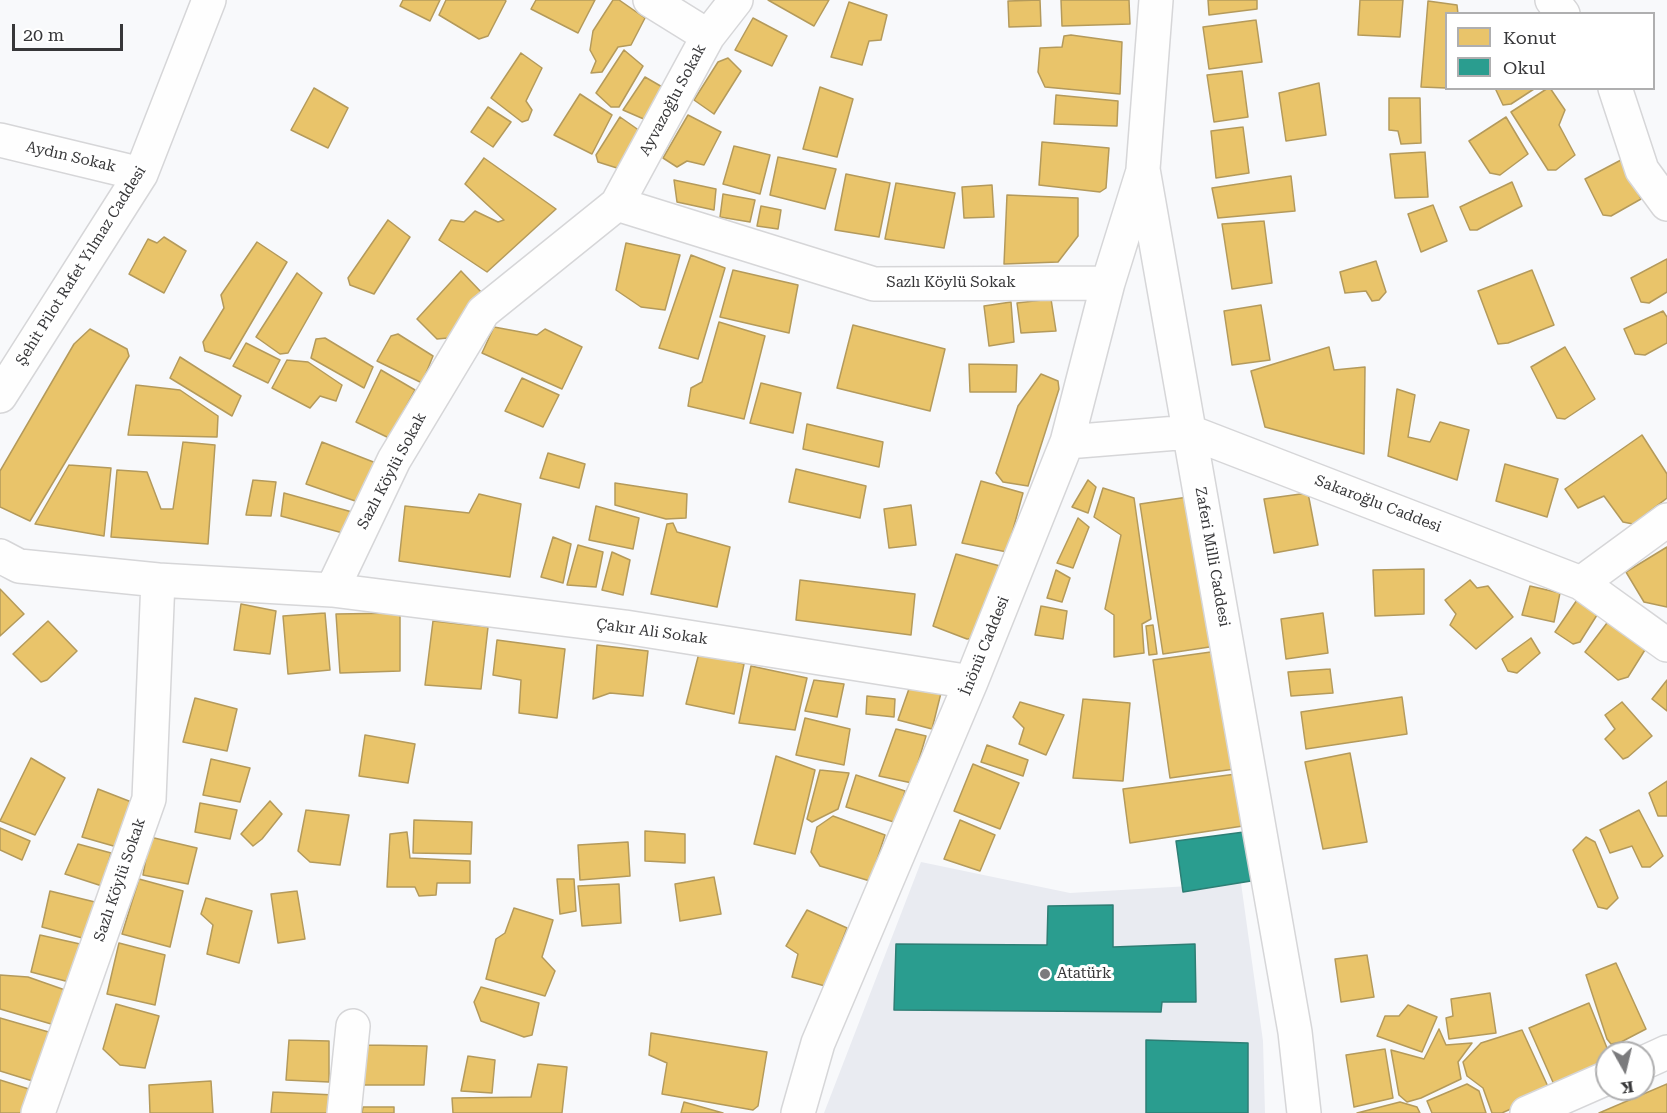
<!DOCTYPE html>
<meta charset="utf-8">
<style>
body{margin:0}
#map{position:relative;width:1667px;height:1113px;overflow:hidden;background:#f8f9fb;font-family:"Roboto Serif",serif}
canvas{display:block}
.legend{position:absolute;left:1445px;top:12px;width:210px;height:78px;box-sizing:border-box;background:#fff;border:2px solid #afafb0;margin:0;padding:8px 10px;list-style:none;font-size:18px;color:#373739}
.legend li{display:flex;align-items:center;gap:12px;height:30px}
.legend b{width:30px;border:2px solid #afafb0}
.north{position:absolute;left:1595px;top:1041px;width:60px;height:60px;box-sizing:border-box;background:#fff;border:2px solid #afafb0;border-radius:50%;rotate:172deg;font-size:16px;font-weight:700;line-height:24px;text-align:center;color:#373739}
.north::after{content:'';display:block;margin:auto;width:21px;height:27px;background:#7b7b7d;clip-path:polygon(50% 0,100% 100%,50% 72%,0 100%)}
.scale{position:absolute;left:12px;top:24px;width:111px;height:27px;box-sizing:border-box;border:3px solid #373739;border-top:0;padding-left:8px;font-size:18px;line-height:21px;white-space:nowrap;color:#373739;-webkit-text-stroke:4px #fff;paint-order:stroke}
</style>
<div id="map">
<canvas width="1667" height="1113"></canvas>
<ul class="legend">
<li><b style="height:16px;background:#e9c46a"></b>Konut</li>
<li><b style="height:16px;background:#2a9d8f"></b>Okul</li>
</ul>
<div class="north">K</div>
<div class="scale">20 m</div>
</div>
<script>
const ctx = document.querySelector('canvas').getContext('2d');
ctx.lineJoin = 'round';
function paint(path, color) { ctx.fillStyle = color; ctx.fill(path, 'evenodd'); }
const shape = rows => new Path2D(rows.map(r => 'M' + r).join(''));
function strokePath(path, color, width, dash) { ctx.strokeStyle = color; ctx.lineWidth = width; ctx.lineCap = dash ? 'butt' : 'round'; ctx.setLineDash(dash || []); ctx.stroke(path); }
function drawText(font, color, halo, rows, align = 'center') {
  ctx.font = font + ' "Roboto Serif",serif'; ctx.lineWidth = 6; ctx.setLineDash([]); ctx.textBaseline = 'middle'; ctx.strokeStyle = halo; ctx.fillStyle = color; for (const [text, x, y, turn = 0] of rows) {
    ctx.save(); ctx.translate(x, y); ctx.rotate((+turn || 0) * Math.PI / 180); ctx.textAlign = isNaN(turn) ? turn : align; if (halo) ctx.strokeText(text, 0, 0); ctx.fillText(text, 0, 0); ctx.restore();
  }
}
paint(shape([
 [921,862,1070,893,1241,883,1263,1041,1265,1113,824,1113]
]), '#e9ebf1');
const homes = shape([
 [403,0,440,0,430,21,400,6,403,0],
 [446,0,505,0,506,1,488,36,479,39,439,15,446,0],
 [536,0,595,0,578,33,531,9,536,0],
 [613,0,619,0,645,18,631,45,618,47,602,72,591,73,596,61,590,50,593,31,613,0],
 [768,0,829,0,814,26,768,0],
 [1040,0,1041,26,1009,27,1008,1,1040,0],
 [1061,0,1129,0,1130,24,1062,26,1061,0],
 [1208,0,1257,0,1257,9,1209,15,1208,0],
 [1360,0,1403,0,1400,37,1358,35,1360,0],
 [1428,1,1457,5,1458,14,1446,14,1446,88,1421,87,1428,1],
 [849,2,887,15,881,40,869,41,862,65,831,57,849,2],
 [753,18,787,36,772,66,735,50,753,18],
 [1256,20,1262,62,1209,69,1203,27,1256,20],
 [1071,35,1122,42,1120,94,1045,87,1038,72,1040,48,1062,47,1064,36,1071,35],
 [624,50,643,66,619,107,611,107,596,93,624,50],
 [521,53,542,68,526,101,532,110,528,120,522,122,491,98,521,53],
 [728,58,741,71,714,114,694,100,718,62,728,58],
 [1242,71,1248,117,1214,122,1207,75,1242,71],
 [645,77,664,88,646,120,623,110,645,77],
 [1319,83,1326,135,1286,141,1279,93,1319,83],
 [820,87,853,99,837,157,803,149,820,87],
 [314,88,348,108,328,148,291,130,314,88],
 [1495,88,1533,88,1534,89,1511,104,1503,105,1495,88],
 [1548,88,1550,88,1565,110,1559,125,1575,155,1556,170,1548,170,1511,112,1548,88],
 [580,94,612,115,592,154,554,135,580,94],
 [1056,95,1118,101,1117,126,1054,124,1056,95],
 [1389,98,1420,98,1421,143,1401,144,1398,131,1389,130,1389,98],
 [488,107,511,122,493,147,471,132,488,107],
 [688,115,721,132,704,165,687,161,677,167,663,158,688,115],
 [620,117,640,131,617,168,598,162,596,155,620,117],
 [1506,117,1528,154,1500,175,1490,173,1469,141,1506,117],
 [1243,127,1249,173,1216,178,1211,131,1243,127],
 [1042,142,1109,148,1106,188,1100,192,1039,185,1042,142],
 [734,146,770,155,760,194,723,184,734,146],
 [1425,152,1428,197,1395,198,1390,154,1425,152],
 [778,157,836,169,825,209,770,195,778,157],
 [484,158,556,209,487,272,439,240,451,220,464,222,475,211,498,222,504,220,465,184,484,158],
 [1621,160,1641,199,1611,216,1603,215,1585,179,1621,160],
 [846,174,890,183,879,237,835,230,846,174],
 [1291,176,1295,211,1218,218,1212,188,1291,176],
 [674,180,716,189,714,210,677,202,674,180],
 [1512,182,1522,206,1477,230,1470,230,1460,207,1512,182],
 [896,183,955,193,944,248,885,239,896,183],
 [992,185,994,217,964,218,962,187,992,185],
 [723,194,755,200,750,222,720,217,723,194],
 [1007,195,1078,198,1078,236,1058,262,1004,264,1007,195],
 [1433,205,1447,241,1421,252,1408,214,1433,205],
 [761,206,781,210,778,229,757,226,761,206],
 [388,220,410,237,374,294,350,285,348,278,388,220],
 [1264,221,1272,283,1232,289,1222,224,1264,221],
 [164,237,186,251,164,293,129,274,148,239,157,243,164,237],
 [257,242,287,262,230,359,205,351,203,342,224,308,221,295,257,242],
 [626,243,680,255,665,310,641,307,616,290,626,243],
 [691,255,725,268,698,359,659,348,691,255],
 [1667,259,1667,292,1649,303,1641,302,1631,278,1667,259],
 [1376,261,1386,292,1379,300,1372,301,1366,291,1345,293,1340,272,1376,261],
 [733,270,798,285,789,333,720,317,733,270],
 [1532,270,1554,325,1508,343,1498,344,1478,291,1532,270],
 [461,271,483,294,448,338,437,339,417,319,461,271],
 [297,273,322,293,288,353,280,354,256,337,297,273],
 [1051,299,1056,331,1021,333,1017,303,1051,299],
 [1011,302,1014,342,989,346,984,306,1011,302],
 [1261,305,1270,360,1232,365,1224,311,1261,305],
 [1663,311,1667,317,1667,343,1645,355,1635,354,1624,329,1663,311],
 [719,322,765,336,744,419,688,406,691,388,702,382,719,322],
 [853,325,945,349,930,411,837,388,853,325],
 [494,327,537,335,545,329,582,347,562,389,482,353,494,327],
 [90,329,127,349,129,356,30,521,0,507,0,471,74,344,90,329],
 [398,334,433,356,422,383,377,361,391,336,398,334],
 [325,338,373,367,364,388,311,358,316,339,325,338],
 [246,343,280,360,268,383,233,366,246,343],
 [1329,347,1334,370,1365,367,1364,454,1265,427,1251,371,1329,347],
 [1565,347,1595,399,1565,419,1557,418,1531,367,1565,347],
 [180,357,241,396,232,416,170,378,180,357],
 [287,360,308,362,342,385,336,401,320,396,310,408,272,388,287,360],
 [969,364,1017,365,1016,392,970,392,969,364],
 [381,370,415,390,389,438,356,422,381,370],
 [1041,374,1058,381,1059,389,1028,486,1003,482,996,473,1018,406,1041,374],
 [522,378,559,395,543,427,505,411,522,378],
 [761,383,801,393,793,433,750,423,761,383],
 [136,385,180,390,218,416,217,437,128,435,136,385],
 [1397,389,1415,395,1408,437,1430,442,1440,422,1469,430,1457,480,1388,456,1397,389],
 [807,424,883,442,879,467,803,449,807,424],
 [1642,435,1667,474,1667,498,1633,524,1623,522,1604,496,1578,508,1565,489,1642,435],
 [183,442,215,445,208,544,111,537,117,470,147,472,161,509,173,509,183,442],
 [322,442,376,463,361,503,306,484,322,442],
 [548,453,585,464,579,488,540,478,548,453],
 [1505,464,1558,479,1547,517,1496,501,1505,464],
 [69,465,111,468,104,536,35,524,69,465],
 [796,469,866,486,860,518,789,502,796,469],
 [253,480,276,482,271,516,246,515,253,480],
 [1088,480,1096,487,1088,513,1072,507,1088,480],
 [981,481,1023,493,1007,552,962,543,981,481],
 [615,483,687,494,686,518,666,519,615,505,615,483],
 [1103,488,1134,498,1151,619,1142,624,1144,653,1114,657,1114,615,1105,609,1121,535,1094,517,1103,488],
 [284,493,352,512,350,535,281,516,284,493],
 [1308,493,1318,545,1274,553,1264,499,1308,493],
 [479,494,521,504,510,577,399,561,405,506,469,513,479,494],
 [1195,496,1216,646,1163,654,1140,504,1195,496],
 [911,505,916,545,889,548,884,509,911,505],
 [596,506,639,518,633,549,589,540,596,506],
 [1078,518,1089,527,1073,568,1057,563,1078,518],
 [673,523,677,532,730,547,717,607,651,594,667,524,673,523],
 [553,537,571,544,563,583,541,577,553,537],
 [578,545,603,552,596,587,567,585,578,545],
 [1667,547,1667,607,1644,602,1626,572,1667,547],
 [612,552,630,560,623,595,602,590,612,552],
 [956,554,1000,566,978,638,967,639,933,626,956,554],
 [1424,569,1424,614,1375,616,1373,570,1424,569],
 [1056,570,1070,578,1062,602,1047,598,1056,570],
 [800,580,915,594,911,635,796,620,800,580],
 [1470,580,1477,588,1488,586,1513,617,1476,649,1450,625,1456,614,1445,600,1470,580],
 [1530,586,1560,593,1554,622,1522,615,1530,586],
 [0,589,24,614,0,636,0,589],
 [1577,600,1597,615,1580,642,1573,644,1555,632,1577,600],
 [241,604,276,611,270,654,234,650,241,604],
 [1041,606,1067,611,1063,639,1035,635,1041,606],
 [325,613,330,670,288,674,283,616,325,613],
 [400,613,400,671,340,673,336,614,400,613],
 [1323,613,1328,653,1286,659,1281,619,1323,613],
 [1610,619,1648,645,1628,677,1618,680,1585,652,1610,619],
 [48,621,77,651,47,680,41,682,13,654,48,621],
 [433,621,488,627,481,689,425,685,433,621],
 [1153,625,1157,654,1149,655,1146,626,1153,625],
 [1531,638,1540,653,1517,673,1508,671,1502,659,1531,638],
 [497,640,565,649,557,718,519,713,521,680,493,675,497,640],
 [597,645,648,651,643,696,610,693,593,699,597,645],
 [1218,651,1235,769,1170,778,1153,660,1218,651],
 [699,653,744,664,734,714,686,704,699,653],
 [751,666,807,678,795,730,739,723,751,666],
 [1330,669,1333,693,1291,696,1288,672,1330,669],
 [814,680,844,684,837,717,805,711,814,680],
 [1667,680,1667,711,1652,699,1667,680],
 [910,686,941,693,932,729,898,720,910,686],
 [867,696,895,699,894,717,866,714,867,696],
 [1402,697,1407,734,1306,749,1301,712,1402,697],
 [195,698,237,709,227,751,183,742,195,698],
 [1083,699,1130,703,1123,781,1073,778,1083,699],
 [1020,702,1064,715,1046,755,1019,744,1024,728,1013,717,1020,702],
 [1622,702,1652,736,1628,757,1623,759,1605,739,1615,729,1605,715,1622,702],
 [805,718,850,729,844,765,796,755,805,718],
 [896,729,926,736,912,783,879,776,896,729],
 [365,735,415,744,408,783,359,776,365,735],
 [987,745,1028,760,1023,776,981,762,987,745],
 [1350,753,1367,842,1323,849,1305,762,1350,753],
 [776,756,815,770,795,854,754,844,776,756],
 [31,758,65,778,35,835,0,821,31,758],
 [211,759,250,768,240,802,203,795,211,759],
 [973,764,1019,783,1000,829,954,811,973,764],
 [820,770,849,773,838,809,812,822,807,819,820,770],
 [1236,774,1243,826,1130,843,1123,789,1236,774],
 [856,775,905,791,897,823,846,807,856,775],
 [1667,781,1667,816,1658,816,1649,793,1667,781],
 [98,789,134,803,117,847,82,837,98,789],
 [270,801,282,814,262,839,253,846,241,834,270,801],
 [200,803,237,810,230,839,195,832,200,803],
 [306,810,349,815,340,865,310,862,298,851,306,810],
 [1639,810,1663,856,1650,867,1642,867,1632,846,1610,853,1600,830,1639,810],
 [833,816,885,835,870,881,820,866,811,852,817,827,833,816],
 [414,820,472,822,471,854,413,853,414,820],
 [960,820,995,835,980,871,944,859,960,820],
 [0,828,30,841,22,860,0,850,0,828],
 [645,831,685,834,685,863,645,861,645,831],
 [407,832,410,858,470,861,470,883,437,883,436,895,419,896,415,887,387,887,390,834,407,832],
 [150,837,197,848,188,884,143,875,150,837],
 [1586,837,1595,842,1618,898,1607,909,1598,907,1573,850,1586,837],
 [628,842,630,876,580,880,578,845,628,842],
 [78,844,111,853,102,886,65,874,78,844],
 [714,877,721,914,680,921,675,884,714,877],
 [139,879,183,891,170,947,122,934,139,879],
 [557,879,574,879,576,911,560,914,557,879],
 [619,884,621,923,582,926,578,886,619,884],
 [50,891,95,902,86,939,42,927,50,891],
 [297,891,305,939,278,943,271,894,297,891],
 [206,898,252,911,239,963,207,954,213,925,201,914,206,898],
 [514,908,553,920,542,957,555,971,545,996,486,979,496,939,505,933,514,908],
 [807,910,847,928,825,986,792,977,798,954,786,946,807,910],
 [40,935,80,944,73,983,31,972,40,935],
 [119,943,165,955,155,1005,107,994,119,943],
 [1367,955,1374,997,1341,1002,1335,959,1367,955],
 [1616,963,1646,1029,1621,1042,1611,1044,1607,1039,1586,975,1616,963],
 [0,975,28,977,65,990,58,1026,0,1009,0,975],
 [481,987,539,1003,532,1035,524,1037,481,1021,474,1002,481,987],
 [1490,993,1496,1033,1449,1039,1446,1018,1453,1016,1451,999,1490,993],
 [1589,1003,1609,1053,1607,1053,1607,1066,1556,1089,1529,1028,1589,1003],
 [116,1004,159,1016,145,1068,120,1065,103,1049,116,1004],
 [1408,1005,1437,1017,1422,1052,1377,1036,1385,1016,1399,1016,1408,1005],
 [0,1018,52,1033,39,1083,0,1071,0,1018],
 [1439,1029,1446,1045,1472,1043,1458,1062,1461,1079,1421,1098,1407,1102,1399,1095,1391,1050,1424,1059,1439,1029],
 [1522,1030,1550,1091,1502,1113,1492,1113,1483,1088,1467,1076,1463,1062,1481,1043,1522,1030],
 [651,1033,767,1052,758,1106,753,1110,662,1094,667,1063,649,1055,651,1033],
 [289,1040,329,1041,329,1082,286,1080,289,1040],
 [366,1045,427,1046,424,1085,363,1085,366,1045],
 [1385,1049,1393,1098,1354,1107,1346,1055,1385,1049],
 [468,1056,495,1060,492,1093,461,1091,468,1056],
 [538,1064,567,1067,562,1113,453,1113,452,1098,531,1097,538,1064],
 [0,1080,32,1090,24,1113,0,1113,0,1080],
 [211,1081,213,1113,150,1113,149,1085,211,1081],
 [1467,1084,1479,1091,1486,1113,1432,1113,1427,1101,1467,1084],
 [1667,1084,1667,1113,1599,1113,1667,1084],
 [273,1092,334,1095,333,1113,271,1113,273,1092],
 [684,1102,723,1113,681,1113,684,1102],
 [1400,1102,1417,1107,1420,1113,1357,1113,1400,1102],
 [363,1107,394,1107,394,1113,362,1113,363,1107]
]);
paint(homes, '#e9c46a');
strokePath(homes, '#b49a5b', 1.5);
const schools = shape([
 [1244,832,1251,881,1183,892,1176,841,1244,832],
 [1113,905,1113,947,1195,944,1196,1002,1162,1002,1161,1012,894,1010,896,944,1047,945,1048,906,1113,905],
 [1146,1040,1248,1043,1248,1113,1146,1113,1146,1040]
]);
paint(schools, '#2a9d8f');
strokePath(schools, '#2e7e75', 1.5);
const minor = shape([
 [650,0,708,36],
 [1156,0,1143,169,1295,1032,1304,1113],
 [1552,0,1563,14],
 [1615,88,1642,170,1667,204],
 [0,140,141,174],
 [617,204,708,36,736,0],
 [0,396,141,174,209,0],
 [1067,442,1190,432,1581,583,1667,520],
 [0,556,19,566,158,580],
 [1581,583,1667,645],
 [332,590,625,627,971,682],
 [1643,1063,1667,1052],
 [38,1113,149,799,158,580,332,590,394,460,483,312,617,204,874,284,1108,283],
 [344,1113,353,1026],
 [798,1113,818,1043,971,682,1067,442,1108,283,1142,174],
 [1527,1113,1607,1078]
]);
strokePath(minor, '#d6d6d8', 36);
strokePath(minor, '#fefefe', 33);
for (const [x, y, r, color] of [
 [1045,974,6,"#7b7b7d"]
]) { const dot = new Path2D(); dot.arc(x, y, r, 0, 2 * Math.PI); ctx.fillStyle = color; ctx.fill(dot); strokePath(dot, '#fff', 2); }
drawText('15px', '#373739', '#fff', [
 ["Ayvazoğlu Sokak",673,100,-62],
 ["Aydın Sokak",71,157,13],
 ["Şehit Pilot Rafet Yılmaz Caddesi",81,266,-58],
 ["Sazlı Köylü Sokak",951,283],
 ["Sazlı Köylü Sokak",392,471,-62],
 ["Sakaroğlu Caddesi",1378,504,21],
 ["Zaferi Milli Caddesi",1212,557,80],
 ["Çakır Ali Sokak",652,632,8],
 ["İnönü Caddesi",985,646,-68],
 ["Sazlı Köylü Sokak",120,880,-71]
]);
drawText('15px', '#373739', '#fff', [
 ["Atatürk",1057,974]
], 'left');
</script>
